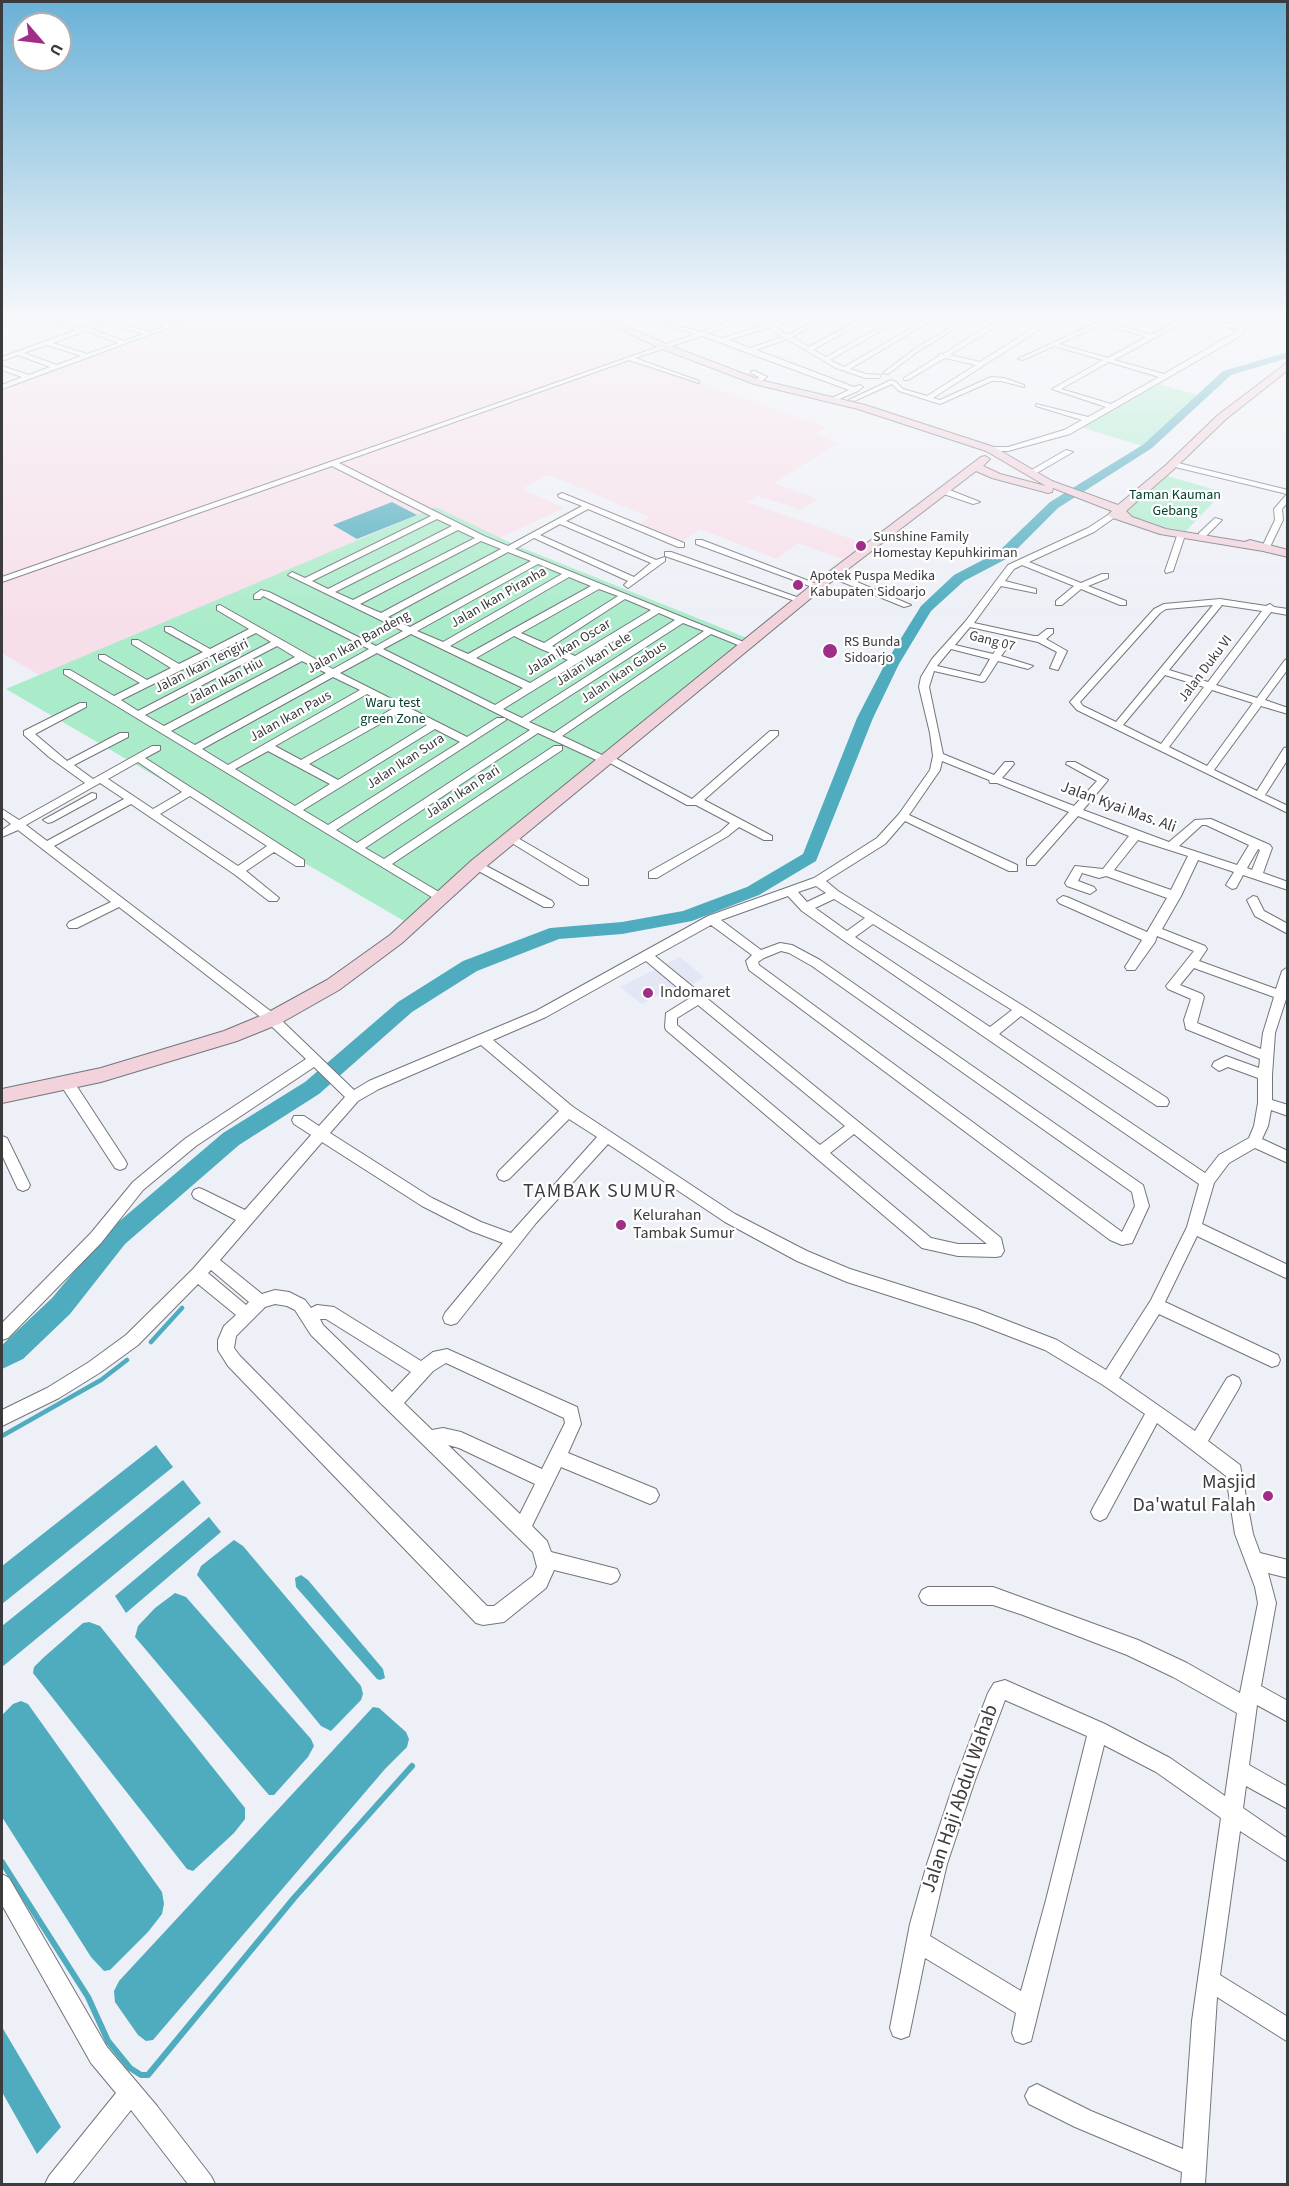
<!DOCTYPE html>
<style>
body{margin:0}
#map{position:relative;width:1289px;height:2186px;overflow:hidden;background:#eef0f7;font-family:"Source Sans 3",sans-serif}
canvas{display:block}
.frame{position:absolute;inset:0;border:3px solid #3b3b3e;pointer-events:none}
.north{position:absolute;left:12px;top:12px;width:60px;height:60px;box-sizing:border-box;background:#fff;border:2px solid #b1b1b2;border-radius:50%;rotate:118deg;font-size:16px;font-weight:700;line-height:24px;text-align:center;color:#3b3b3e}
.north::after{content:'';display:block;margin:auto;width:21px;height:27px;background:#a02d88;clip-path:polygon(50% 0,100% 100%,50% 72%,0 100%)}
</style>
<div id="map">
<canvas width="1289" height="2186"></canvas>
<div class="frame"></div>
<div class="north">U</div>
</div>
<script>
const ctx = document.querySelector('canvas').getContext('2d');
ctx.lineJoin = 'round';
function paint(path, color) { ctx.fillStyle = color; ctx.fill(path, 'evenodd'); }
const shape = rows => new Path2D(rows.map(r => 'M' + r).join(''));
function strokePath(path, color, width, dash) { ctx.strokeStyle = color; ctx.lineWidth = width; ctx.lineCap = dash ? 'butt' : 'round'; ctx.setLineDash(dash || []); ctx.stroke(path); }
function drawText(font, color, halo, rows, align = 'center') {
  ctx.font = font + ' "Source Sans 3",sans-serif'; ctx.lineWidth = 4.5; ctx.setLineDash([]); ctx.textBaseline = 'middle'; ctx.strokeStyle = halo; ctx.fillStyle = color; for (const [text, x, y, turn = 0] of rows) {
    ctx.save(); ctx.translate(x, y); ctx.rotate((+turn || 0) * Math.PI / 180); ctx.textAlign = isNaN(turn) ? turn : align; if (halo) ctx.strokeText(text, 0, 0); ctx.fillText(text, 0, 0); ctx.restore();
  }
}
paint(shape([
 [680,957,704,977,680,992,674,987,642,1004,620,987]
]), '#e2e6f5');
paint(shape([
 [209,315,586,315,662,350,636,360,826,427,815,434,839,443,774,483,818,499,800,510,757,496,747,502,867,544,847,561,798,543,777,559,700,529,682,542,639,525,649,517,549,475,522,489,564,508,489,543,44,678,2,653,2,385,21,378,26,380]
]), '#f7dfea');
paint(shape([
 [1155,383,1201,396,1146,447,1077,426],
 [1164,475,1223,492,1186,531,1154,526,1130,518,1122,511],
 [436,507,515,545,752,640,411,925,6,689]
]), '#aaecca');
paint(shape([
 [392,502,417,515,357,539,333,525],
 [156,1445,173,1467,2,1604,2,1566],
 [183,1480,201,1503,2,1667,2,1626],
 [209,1517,221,1532,126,1613,115,1596],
 [234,1540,243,1546,361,1686,363,1694,361,1700,331,1731,321,1726,197,1575,201,1566],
 [301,1575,308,1580,383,1669,385,1678,380,1680,377,1679,296,1587,295,1578],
 [175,1593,186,1597,311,1739,314,1746,308,1757,274,1795,269,1795,262,1787,135,1637,138,1626,155,1608],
 [89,1622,100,1626,245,1808,245,1819,234,1833,193,1871,187,1869,33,1673,34,1667,43,1658,83,1623],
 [21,1701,28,1704,162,1892,164,1904,162,1914,148,1932,110,1970,104,1971,91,1957,2,1817,2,1715,13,1704],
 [373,1707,379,1708,406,1732,409,1739,407,1747,385,1769,153,2040,146,2041,138,2035,115,2002,114,1991,119,1981],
 [2,2027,61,2127,37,2154,2,2092]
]), '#4eacbe');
strokePath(shape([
 [151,1342,182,1308],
 [2,1436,101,1380,127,1360]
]), '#4eacbe', 4.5);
strokePath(shape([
 [2,1862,88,1997,108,2041,130,2068,141,2075,148,2075,294,1898,412,1766]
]), '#4eacbe', 6);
paint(shape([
 [1288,352,1288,358,1231,375,1152,448,1058,508,1008,558,964,581,931,611,899,664,873,718,816,861,759,895,692,921,622,934,559,939,477,971,412,1012,319,1094,239,1145,125,1244,70,1314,23,1359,2,1369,2,1345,52,1298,109,1230,223,1133,305,1082,398,1002,463,961,550,928,622,922,683,911,747,887,803,854,857,718,885,664,921,606,954,575,998,552,1050,502,1144,444,1223,371,1288,352]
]), '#4eacbe');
const street = shape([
 [24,315,32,315,2,327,2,323,24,315],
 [119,315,127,315,113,321,149,332,165,326,128,315,137,315,171,324,192,316,195,318,2,389,2,385,22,377,2,370,2,366,29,375,50,367,18,355,2,361,2,357,76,330,42,320,42,318,82,328,119,315],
 [107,323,143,334,124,341,91,329,107,323],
 [86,331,118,343,87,354,53,343,86,331],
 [47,345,81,356,57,365,24,353,47,345],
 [629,315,638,315,701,332,738,317,735,315,752,315,749,317,771,325,792,315,799,315,776,327,788,335,826,315,833,315,792,337,809,347,868,315,875,315,813,350,826,357,901,315,908,315,830,360,844,367,934,315,941,315,850,369,866,374,881,375,879,378,865,378,836,368,787,339,756,350,854,387,860,385,863,387,858,391,832,402,830,399,849,390,702,336,635,358,699,381,699,383,629,360,339,463,484,536,508,546,582,506,559,497,558,495,562,493,684,543,684,547,678,547,588,509,566,521,656,560,665,557,665,561,628,588,624,585,628,581,534,538,515,549,751,645,743,647,711,634,562,736,606,757,613,757,692,799,770,731,778,731,778,735,704,800,772,836,772,840,764,840,739,827,728,836,657,878,649,878,649,872,720,832,730,823,696,805,687,805,610,763,603,763,538,733,365,848,384,859,554,746,562,746,562,750,392,864,444,895,446,898,440,902,64,674,64,670,70,670,114,696,140,683,99,659,99,655,105,655,147,680,171,668,132,644,132,640,138,640,179,664,203,652,165,631,165,627,171,627,210,649,249,629,217,610,217,606,220,605,333,669,369,649,263,596,260,599,254,599,254,595,261,590,269,592,376,646,403,631,288,575,292,572,305,578,431,516,332,466,2,582,2,577,695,334,629,315],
 [744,319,762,326,723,338,708,334,744,319],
 [768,328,783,337,750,348,729,340,768,328],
 [437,519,452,526,328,589,312,581,437,519],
 [560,524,651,563,634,577,540,535,560,524],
 [458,530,475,538,353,600,335,592,458,530],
 [481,541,501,549,381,613,360,604,481,541],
 [508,552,531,561,410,627,388,617,508,552],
 [538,564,562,574,443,642,417,631,538,564],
 [569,577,591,586,468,654,450,646,569,577],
 [599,589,618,596,544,643,521,633,599,589],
 [625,599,651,610,575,656,552,646,625,599],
 [659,613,675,620,522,718,503,709,659,613],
 [683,623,704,631,554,733,529,722,683,623],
 [256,633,271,642,138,711,121,700,256,633],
 [411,634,523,688,495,705,383,649,411,634],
 [514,636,541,649,568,660,530,683,476,658,514,636],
 [277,646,295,657,164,726,145,715,277,646],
 [377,653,530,730,357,843,336,830,506,720,505,718,497,718,467,737,340,673,377,653],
 [302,661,326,673,195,745,171,731,302,661],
 [333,677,360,690,228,765,202,749,333,677],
 [367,694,394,708,301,760,275,746,367,694],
 [401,712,427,725,338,780,309,764,401,712],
 [435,729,460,742,328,825,303,810,435,729],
 [268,751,330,784,295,806,235,769,268,751],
 [971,315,978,315,920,350,888,374,883,373,916,348,971,315],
 [999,315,1014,315,1042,323,1055,315,1062,315,933,398,940,400,991,377,1004,378,1024,385,1024,387,1001,381,992,381,940,404,899,391,892,384,854,401,849,400,891,380,896,382,903,389,927,396,976,365,945,358,908,380,904,380,904,378,939,356,939,354,943,354,1003,317,999,315],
 [1009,319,1038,325,980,362,950,355,1009,319],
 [1113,315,1120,315,1107,322,1151,335,1188,315,1240,326,1238,315,1244,315,1246,329,1242,335,1070,434,1008,451,987,451,987,447,1008,447,1064,430,1082,420,1036,406,1036,404,1088,417,1106,407,1052,389,1103,360,1054,346,1023,360,1018,359,1113,315],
 [1189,319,1239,330,1164,374,1114,360,1189,319],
 [1102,324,1146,337,1108,358,1059,344,1102,324],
 [1109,362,1159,377,1111,404,1061,389,1109,362],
 [1281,315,1287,315,1282,320,1279,318,1281,315],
 [751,371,755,371,767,377,759,383,755,383,755,381,759,377,751,373,751,371],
 [1066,450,1073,452,1035,474,1028,472,1066,450],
 [1174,462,1288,490,1288,502,1282,509,1283,520,1268,551,1261,549,1275,520,1274,509,1287,494,1171,466,1171,462,1174,462],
 [941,489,947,489,980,502,973,504,941,493,941,489],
 [1111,513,1118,515,1094,532,1029,562,1081,583,1102,574,1108,574,1108,578,1088,586,1126,601,1126,605,1120,605,1081,589,1062,605,1056,605,1056,601,1074,586,1022,565,1014,569,1005,581,1036,589,1036,593,1001,586,974,623,1034,636,1038,636,1047,629,1053,629,1053,633,1046,639,1067,651,1058,670,1050,668,1057,652,1038,642,970,627,955,645,993,654,1002,642,1008,642,1010,644,1001,656,1033,666,1028,669,998,661,985,681,982,682,934,671,929,687,943,754,994,775,1005,762,1013,762,1014,764,1002,778,1074,806,1097,781,1066,764,1067,762,1075,762,1108,780,1083,810,1169,842,1195,820,1211,819,1270,845,1272,848,1263,873,1288,882,1288,890,1243,875,1236,888,1232,889,1226,885,1234,872,1198,860,1181,896,1162,929,1205,946,1207,949,1199,961,1276,989,1282,971,1288,967,1288,993,1275,1033,1272,1075,1272,1100,1288,1105,1288,1116,1271,1110,1268,1126,1262,1139,1288,1151,1288,1163,1255,1148,1229,1163,1214,1183,1202,1224,1288,1265,1288,1279,1197,1236,1165,1302,1278,1355,1280,1360,1278,1365,1272,1367,1159,1314,1119,1378,1195,1431,1227,1378,1233,1375,1239,1378,1241,1383,1239,1388,1208,1441,1240,1465,1253,1534,1260,1553,1288,1560,1288,1578,1268,1573,1276,1603,1261,1686,1288,1701,1288,1722,1257,1705,1249,1765,1288,1787,1288,1809,1246,1786,1243,1808,1288,1839,1288,1862,1240,1831,1220,1975,1288,2017,1288,2042,1217,1997,1205,2184,1181,2184,1182,2172,1075,2127,1029,2104,1025,2096,1029,2088,1037,2084,1091,2111,1183,2149,1192,2021,1221,1818,1156,1772,1104,1745,1031,2041,1023,2044,1015,2041,1012,2033,1016,2013,925,1958,909,2036,901,2039,893,2036,890,2028,910,1924,927,1864,954,1783,988,1693,994,1683,1005,1680,1105,1724,1170,1758,1225,1796,1237,1713,1173,1677,1127,1655,1023,1615,993,1605,928,1605,922,1602,919,1596,922,1590,928,1587,993,1587,1138,1640,1187,1663,1240,1693,1258,1603,1255,1587,1235,1534,1226,1476,1157,1423,1106,1518,1100,1521,1094,1518,1091,1512,1094,1506,1145,1414,1103,1385,1045,1350,975,1323,847,1282,797,1261,725,1222,608,1144,536,1223,457,1323,451,1325,445,1323,443,1318,445,1313,503,1243,471,1231,422,1206,322,1142,220,1260,262,1294,275,1290,289,1292,305,1300,311,1308,317,1305,334,1307,421,1361,433,1352,447,1349,577,1407,581,1424,568,1453,656,1489,659,1495,656,1501,650,1504,561,1467,532,1526,547,1541,551,1552,617,1569,620,1575,617,1581,611,1584,554,1570,546,1588,504,1622,483,1625,476,1623,228,1366,218,1350,218,1340,224,1326,236,1315,198,1284,138,1345,101,1372,59,1398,2,1426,2,1410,47,1388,89,1362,126,1335,193,1269,236,1220,194,1198,192,1194,194,1190,199,1188,204,1190,245,1210,311,1135,294,1124,292,1120,294,1116,304,1116,319,1126,345,1097,314,1067,196,1146,143,1190,101,1243,8,1338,2,1340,2,1323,91,1233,133,1182,186,1138,306,1059,267,1022,119,907,77,928,69,928,67,925,69,922,111,902,18,830,2,837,2,830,11,824,2,817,2,809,19,820,85,783,49,757,24,735,24,731,80,703,86,703,86,707,35,734,67,761,120,733,128,733,128,737,74,765,93,779,152,746,160,746,160,750,145,758,304,860,304,866,296,866,274,852,246,871,279,898,277,901,269,901,234,874,131,804,54,846,277,1016,354,1090,369,1081,536,1011,708,916,814,878,877,838,899,814,930,770,933,756,930,733,919,687,921,677,932,659,965,622,1008,565,1088,528,1111,513],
 [951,649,990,659,980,676,937,666,951,649],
 [942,761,989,780,990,783,997,783,1069,812,1027,859,1027,865,1035,865,1078,816,1129,836,1103,869,1075,866,1065,883,1067,886,1090,894,1096,890,1094,887,1078,881,1082,873,1099,878,1106,876,1167,898,1147,932,1067,897,1063,896,1057,900,1059,903,1142,940,1125,967,1127,970,1135,970,1155,942,1157,936,1194,951,1166,986,1168,989,1191,999,1184,1020,1186,1029,1260,1059,1259,1068,1226,1056,1214,1062,1212,1066,1219,1071,1228,1067,1258,1078,1258,1103,1254,1126,1249,1138,1219,1155,1205,1173,999,1034,1021,1016,1157,1106,1167,1106,1169,1102,1167,1098,1025,1007,838,891,826,881,885,844,905,821,1009,871,1017,871,1017,865,909,815,940,770,942,761],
 [138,762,182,792,153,809,108,779,138,762],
 [100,783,124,799,47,841,26,825,100,783],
 [190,796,267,846,238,866,160,814,190,796],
 [1202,825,1206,825,1249,845,1237,865,1179,846,1202,825],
 [1138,840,1188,856,1171,890,1114,870,1138,840],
 [1258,849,1260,850,1252,870,1247,868,1258,849],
 [816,886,826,893,807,902,798,892,816,886],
 [788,896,802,911,843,940,1199,1184,1187,1227,1151,1300,1106,1370,1057,1340,977,1309,850,1269,807,1251,735,1214,573,1107,493,1040,546,1017,646,961,690,998,666,1013,665,1027,666,1030,922,1248,958,1256,996,1257,1001,1256,1004,1251,1001,1238,655,956,711,925,752,955,746,961,749,970,1110,1240,1122,1245,1132,1243,1149,1206,1143,1185,820,960,792,945,780,943,761,950,721,920,788,896],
 [834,899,865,918,847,931,815,908,834,899],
 [873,924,1012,1010,990,1027,855,937,873,924],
 [781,951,789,953,812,966,1132,1192,1135,1206,1122,1232,759,965,758,962,764,958,781,951],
 [1194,968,1274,997,1263,1033,1261,1049,1197,1023,1204,997,1202,994,1180,985,1194,968],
 [698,1005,845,1126,820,1145,677,1025,677,1018,698,1005],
 [481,1045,559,1111,499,1171,497,1175,499,1179,504,1181,509,1179,569,1119,597,1137,511,1233,481,1222,432,1198,330,1133,358,1101,379,1089,481,1045],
 [854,1134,987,1244,958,1244,931,1238,830,1153,854,1134],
 [211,1270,249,1302,246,1305,208,1273,211,1270],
 [275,1304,287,1306,295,1310,311,1335,533,1552,537,1567,533,1576,494,1606,487,1606,240,1356,234,1348,236,1336,265,1307,275,1304],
 [320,1319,326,1319,411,1372,392,1392,323,1325,320,1319],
 [446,1363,564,1418,565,1423,542,1469,461,1432,443,1428,432,1430,404,1403,433,1371,446,1363],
 [448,1445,459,1448,535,1484,520,1514,448,1445],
 [1005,1700,1087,1736,1046,1900,1021,1991,930,1936,947,1864,974,1783,1005,1700],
 [1215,518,1222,520,1205,537,1199,537,1199,533,1215,518],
 [1178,533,1185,535,1173,571,1166,573,1165,571,1178,533],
 [696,540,702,540,822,586,815,588,696,544,696,540],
 [665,552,671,552,805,600,798,602,665,556,665,552],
 [830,573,836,573,911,605,904,607,830,577,830,573],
 [1220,599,1266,606,1270,604,1274,607,1288,609,1288,615,1271,612,1216,685,1257,698,1285,660,1288,659,1288,669,1265,700,1288,708,1288,714,1261,706,1214,770,1257,791,1284,748,1288,747,1288,759,1265,795,1288,806,1288,813,1077,710,1070,702,1154,609,1164,604,1220,599],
 [1213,605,1116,722,1083,706,1080,702,1160,613,1166,609,1213,605],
 [1222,605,1262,611,1208,682,1169,670,1222,605],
 [1165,675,1204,687,1161,744,1123,725,1165,675],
 [1212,690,1253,703,1207,766,1169,747,1212,690],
 [92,793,96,794,96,798,52,822,48,823,43,820,92,793],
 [511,834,588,879,588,885,580,885,507,840,505,838,511,834],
 [477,861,552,901,554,904,552,907,544,907,473,868,473,862,477,861],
 [1253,896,1257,897,1264,911,1288,924,1288,934,1255,916,1247,900,1253,896],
 [67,1078,72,1079,125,1160,127,1164,125,1168,120,1170,115,1168,62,1087,60,1083,62,1079,67,1078],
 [2,1136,7,1138,9,1142,30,1185,28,1189,23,1191,18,1189,16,1185,2,1155,2,1136],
 [2,1874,9,1878,107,2047,157,2106,211,2176,215,2184,188,2184,131,2110,72,2184,45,2184,49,2176,116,2093,91,2063,2,1905,2,1874]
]);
const secondary = shape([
 [591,315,602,315,666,344,760,380,865,405,994,447,1052,481,1118,505,1166,465,1218,415,1288,362,1288,370,1226,419,1174,469,1126,511,1132,517,1166,529,1245,542,1250,540,1288,550,1288,557,1263,551,1160,534,1110,517,1108,515,1112,511,1053,488,1052,492,1048,493,992,478,976,471,822,589,483,869,402,943,339,990,279,1024,237,1041,101,1082,2,1103,2,1089,101,1068,224,1031,265,1014,327,980,390,935,471,861,814,583,981,457,985,456,990,459,983,466,1000,474,1046,486,986,451,858,409,754,384,660,348,591,315]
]);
strokePath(street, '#74757c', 2);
strokePath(secondary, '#74757c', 2);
paint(street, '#fff');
paint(secondary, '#f2d2db');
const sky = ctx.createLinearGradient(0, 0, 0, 621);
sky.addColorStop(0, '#6ab1d7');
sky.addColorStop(0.51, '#f7f8fb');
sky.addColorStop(1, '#f7f8fb00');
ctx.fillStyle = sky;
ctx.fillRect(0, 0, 1289, 621);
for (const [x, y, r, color] of [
 [861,546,6,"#a02d88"],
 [798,585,6,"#a02d88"],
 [830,651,8,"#a02d88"],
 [648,993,6,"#a02d88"],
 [621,1225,6,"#a02d88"],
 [1268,1496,6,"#a02d88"]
]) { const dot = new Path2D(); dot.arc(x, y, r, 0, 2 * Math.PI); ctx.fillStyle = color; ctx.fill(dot); strokePath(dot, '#fff', 2); }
drawText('14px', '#02422b', '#fff', [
 ["Taman Kauman",1175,496],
 ["Gebang",1175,512],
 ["Waru test",393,704],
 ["green Zone",393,720]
]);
drawText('14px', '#3b3b3e', '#fff', [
 ["Sunshine Family",873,538],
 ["Homestay Kepuhkiriman",873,554],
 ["Apotek Puspa Medika",810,577],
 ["Kabupaten Sidoarjo",810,593],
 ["RS Bunda",844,643],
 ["Sidoarjo",844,659]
], 'left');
drawText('14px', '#3b3b3e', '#fff', [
 ["Jalan Ikan Piranha",499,598,-30],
 ["Gang 07",992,642,14],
 ["Jalan Ikan Bandeng",359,643,-29],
 ["Jalan Ikan Oscar",569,648,-31],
 ["Jalan Ikan Lele",594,660,-33],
 ["Jalan Ikan Tengiri",202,667,-27],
 ["Jalan Duku VI",1206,669,-53],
 ["Jalan Ikan Gabus",624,673,-34],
 ["Jalan Ikan Hiu",226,682,-28],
 ["Jalan Ikan Paus",291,717,-29],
 ["Jalan Ikan Sura",406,762,-33],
 ["Jalan Ikan Pari",463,793,-33]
]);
drawText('16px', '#3b3b3e', '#fff', [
 ["Jalan Kyai Mas. Ali",1118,808,20]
]);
drawText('16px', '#3b3b3e', '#fff', [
 ["Indomaret",660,993],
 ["Kelurahan",633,1216],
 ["Tambak Sumur",633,1234]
], 'left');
ctx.letterSpacing = '1.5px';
drawText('20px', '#3a3b41', '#fff', [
 ["TAMBAK SUMUR",600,1193]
]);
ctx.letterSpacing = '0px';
drawText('20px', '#3b3b3e', '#fff', [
 ["Masjid",1256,1484],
 ["Da'watul Falah",1256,1507]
], 'right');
drawText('20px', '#3b3b3e', '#fff', [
 ["Jalan Haji Abdul Wahab",961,1799,-71]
]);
</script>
